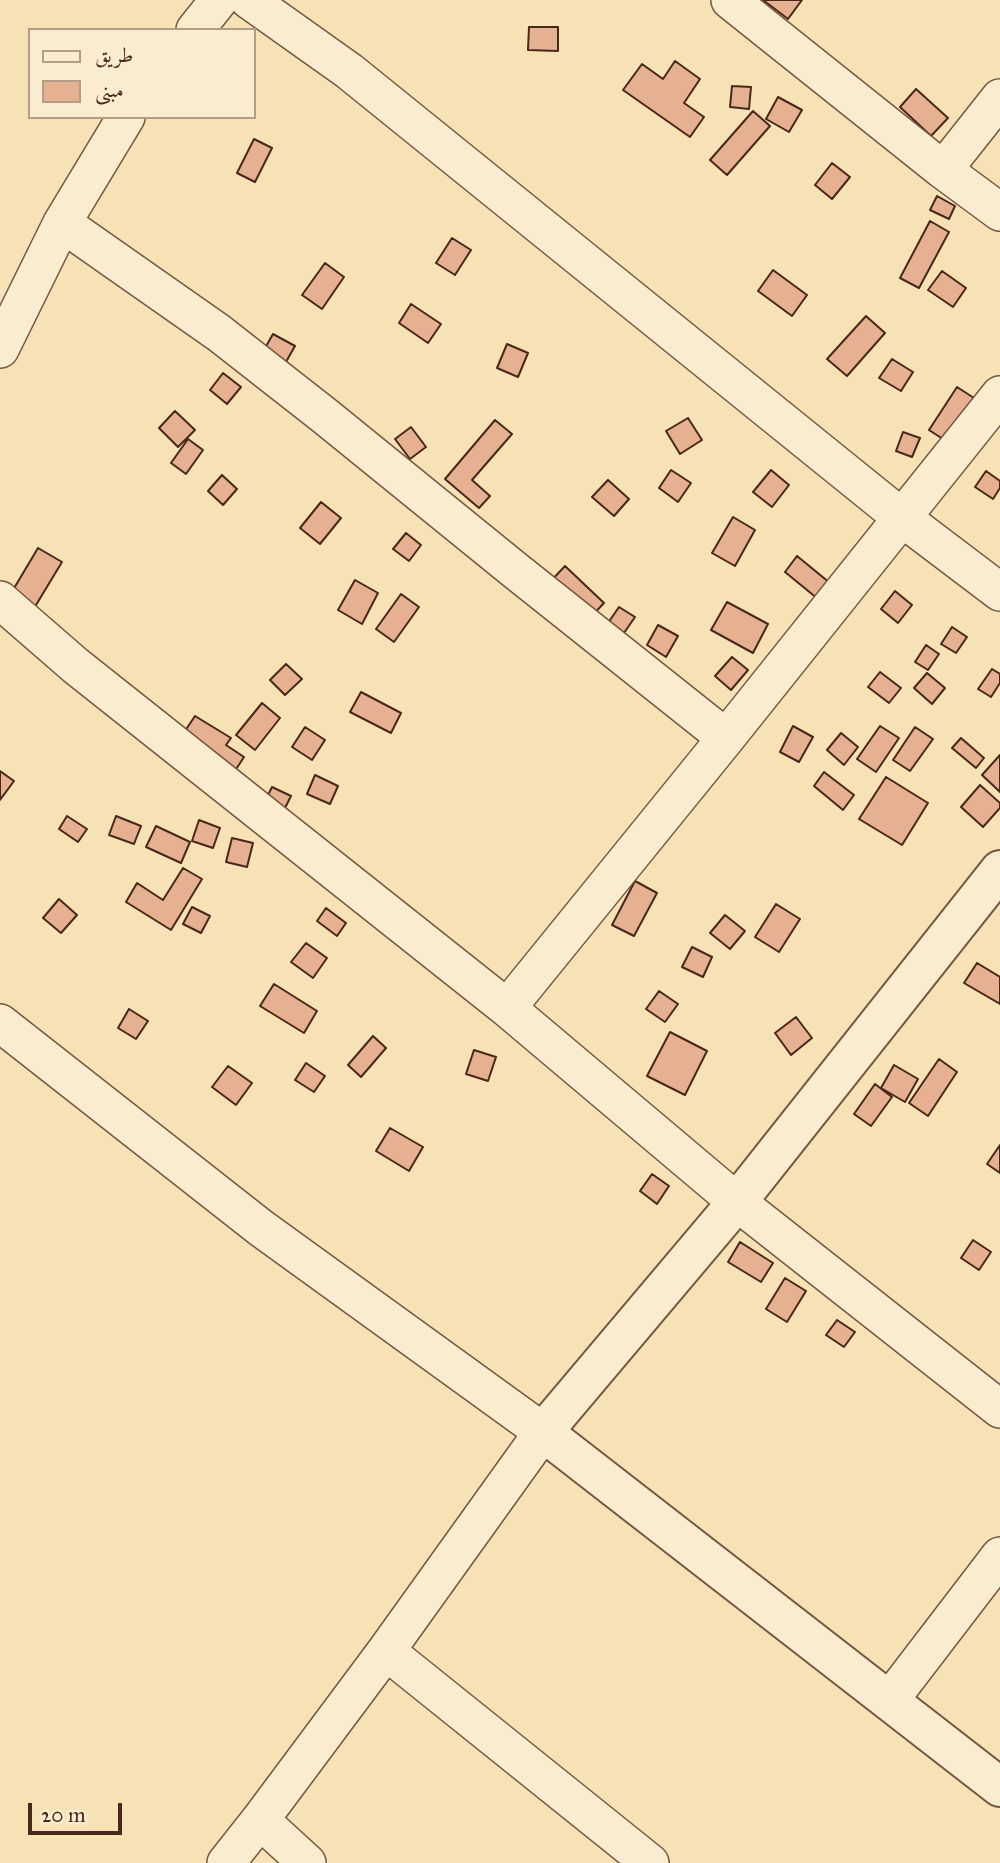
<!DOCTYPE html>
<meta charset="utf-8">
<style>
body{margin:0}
#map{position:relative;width:1000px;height:1863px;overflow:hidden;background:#f6e2b5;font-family:"IM FELL Great Primer",Amiri,serif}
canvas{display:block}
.legend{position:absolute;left:28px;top:28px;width:228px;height:91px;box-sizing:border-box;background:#f9eccf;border:2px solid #b39d87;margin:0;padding:9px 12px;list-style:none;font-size:21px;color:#49271a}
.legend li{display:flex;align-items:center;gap:14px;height:35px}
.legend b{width:35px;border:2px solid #b39d87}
.scale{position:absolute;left:28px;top:1803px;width:94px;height:32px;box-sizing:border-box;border:4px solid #49271a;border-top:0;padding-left:9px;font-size:21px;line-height:24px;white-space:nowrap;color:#49271a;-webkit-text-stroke:5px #f9eccf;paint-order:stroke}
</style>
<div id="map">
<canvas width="1000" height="1863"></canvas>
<ul class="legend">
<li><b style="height:9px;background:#f9eccf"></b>طريق</li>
<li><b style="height:19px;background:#e6b191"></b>مبنى</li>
</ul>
<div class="scale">20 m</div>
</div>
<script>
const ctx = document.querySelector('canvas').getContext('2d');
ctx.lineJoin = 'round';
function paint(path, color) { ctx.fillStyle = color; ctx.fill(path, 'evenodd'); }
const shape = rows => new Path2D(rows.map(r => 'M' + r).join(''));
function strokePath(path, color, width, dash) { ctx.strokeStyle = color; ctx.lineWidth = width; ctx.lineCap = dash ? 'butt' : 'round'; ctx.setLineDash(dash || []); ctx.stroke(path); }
const building = shape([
 [763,0,802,0,788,19,763,0],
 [529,27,558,27,558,51,528,50,529,27],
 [675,61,700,79,684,103,704,117,690,137,623,90,642,64,663,79,675,61],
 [732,86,751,87,749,109,730,107,732,86],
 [916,89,948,118,931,136,900,107,916,89],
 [778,97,802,110,789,132,766,119,778,97],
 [753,111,770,126,727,175,710,160,753,111],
 [254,139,272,148,255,182,237,173,254,139],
 [832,163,850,177,832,199,815,185,832,163],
 [937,196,955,206,949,219,930,210,937,196],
 [930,221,949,232,919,288,900,278,930,221],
 [452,238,471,250,455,275,436,263,452,238],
 [325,263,344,277,322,309,302,295,325,263],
 [773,270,807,295,792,316,758,291,773,270],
 [942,271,966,288,953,307,928,290,942,271],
 [411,304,441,324,428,343,399,323,411,304],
 [866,316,885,333,847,376,827,359,866,316],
 [273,334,295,346,282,369,260,357,273,334],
 [507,344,528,353,518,377,497,368,507,344],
 [892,359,913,372,901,391,879,378,892,359],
 [223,373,241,387,227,404,210,390,223,373],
 [957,387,974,398,946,441,929,430,957,387],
 [175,411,195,430,178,447,159,428,175,411],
 [688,418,702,440,680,454,666,431,688,418],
 [495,420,512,434,472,480,490,496,479,508,445,479,495,420],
 [411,427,426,447,410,459,395,439,411,427],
 [903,432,920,438,912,457,896,451,903,432],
 [188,439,203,450,186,474,171,463,188,439],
 [671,470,691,483,678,502,659,488,671,470],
 [771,470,789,485,772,507,753,492,771,470],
 [986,471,1000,481,1000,488,993,499,975,487,986,471],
 [222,475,237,489,223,505,208,491,222,475],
 [608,480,629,499,614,516,592,497,608,480],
 [321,502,341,518,320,544,300,528,321,502],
 [733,517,755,530,735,566,712,553,733,517],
 [406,533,421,545,409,561,393,549,406,533],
 [38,548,62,562,33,610,10,595,38,548],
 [797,556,830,583,818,599,785,572,797,556],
 [565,566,604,603,589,619,550,582,565,566],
 [355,580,378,593,362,624,338,610,355,580],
 [895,591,912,605,898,623,881,609,895,591],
 [401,594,419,607,394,642,376,629,401,594],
 [727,602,768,624,753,653,711,630,727,602],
 [619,607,635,617,624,633,608,623,619,607],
 [658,625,678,636,666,657,647,645,658,625],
 [952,627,967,637,956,653,941,644,952,627],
 [926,645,939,654,928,670,915,662,926,645],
 [732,657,748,670,731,690,715,676,732,657],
 [286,664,302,679,285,695,270,680,286,664],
 [992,669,1000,674,1000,683,991,697,978,689,992,669],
 [880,672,901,688,889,703,868,687,880,672],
 [927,673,945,688,932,704,914,688,927,673],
 [361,692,401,713,391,733,350,712,361,692],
 [262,703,280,718,255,750,236,735,262,703],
 [195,716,231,738,226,745,244,757,233,774,179,740,195,716],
 [793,726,813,737,799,762,780,752,793,726],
 [880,726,899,738,876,772,857,759,880,726],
 [305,727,325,740,312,760,292,747,305,727],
 [915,727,933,739,910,771,893,760,915,727],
 [841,733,858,747,844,765,827,750,841,733],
 [961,738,984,758,976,768,952,748,961,738],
 [1000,755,1000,792,982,775,1000,755],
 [0,771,14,781,0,800,0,771],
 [824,772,854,795,843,810,814,786,824,772],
 [315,775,338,786,330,804,307,794,315,775],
 [886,777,928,803,902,845,859,819,886,777],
 [980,785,1000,803,1000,808,983,827,961,807,980,785],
 [272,787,291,796,281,816,262,807,272,787],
 [67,816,87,829,78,842,59,829,67,816],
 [116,816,141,826,134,844,109,835,116,816],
 [199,820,220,828,213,848,192,841,199,820],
 [156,826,190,842,181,863,146,847,156,826],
 [232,838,253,843,247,867,226,862,232,838],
 [183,868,202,879,171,930,126,902,137,883,163,900,183,868],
 [635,881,657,893,634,936,612,925,635,881],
 [59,899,77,915,61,933,43,918,59,899],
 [776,904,800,919,779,952,755,937,776,904],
 [192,907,210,916,201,933,183,924,192,907],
 [326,908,346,923,337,936,317,921,326,908],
 [725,915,745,931,730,949,710,933,725,915],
 [306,943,327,958,313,978,291,962,306,943],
 [692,947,712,957,703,977,682,967,692,947],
 [977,963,1000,977,1000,1004,964,983,977,963],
 [274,984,317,1011,304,1033,260,1006,274,984],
 [659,991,678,1004,665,1022,646,1009,659,991],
 [129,1009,148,1021,136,1039,118,1028,129,1009],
 [796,1017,812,1038,791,1055,775,1033,796,1017],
 [670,1032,707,1051,685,1095,647,1076,670,1032],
 [373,1036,386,1048,361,1077,348,1065,373,1036],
 [474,1050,496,1057,488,1081,466,1074,474,1050],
 [939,1059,957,1072,928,1116,909,1103,939,1059],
 [306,1063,325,1076,314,1092,295,1080,306,1063],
 [894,1065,918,1079,905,1102,881,1088,894,1065],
 [228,1066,252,1083,236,1105,212,1087,228,1066],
 [875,1084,892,1097,871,1126,854,1114,875,1084],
 [390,1128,423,1147,409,1171,376,1151,390,1128],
 [1000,1145,1000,1173,987,1164,1000,1145],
 [652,1174,669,1186,657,1204,640,1191,652,1174],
 [973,1240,991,1252,979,1270,961,1258,973,1240],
 [740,1242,773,1263,761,1282,728,1262,740,1242],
 [785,1278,806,1291,787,1322,766,1309,785,1278],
 [837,1320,855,1332,844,1347,826,1335,837,1320]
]);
paint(building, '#e6b191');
strokePath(building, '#49271a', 2);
const minor = shape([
 [249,0,349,71,901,517,1000,592],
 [730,0,943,170,1000,212],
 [195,30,219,0],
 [943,170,1000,98],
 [62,223,219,333,325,416,516,571,726,738],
 [0,349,62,223,126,117],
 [0,600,76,666,507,1008,737,1202,1000,1409],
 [507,1008,726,738,1000,395],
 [0,1023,261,1228,543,1432,386,1651,260,1820,226,1863],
 [386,1651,650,1863],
 [889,1701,1000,1556],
 [260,1820,307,1863]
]);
const tertiary = shape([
 [1000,870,737,1202,543,1432,1000,1787]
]);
strokePath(minor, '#745641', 40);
strokePath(tertiary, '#745641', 42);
strokePath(minor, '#f9eccf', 37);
strokePath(tertiary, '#f9eccf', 38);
</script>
